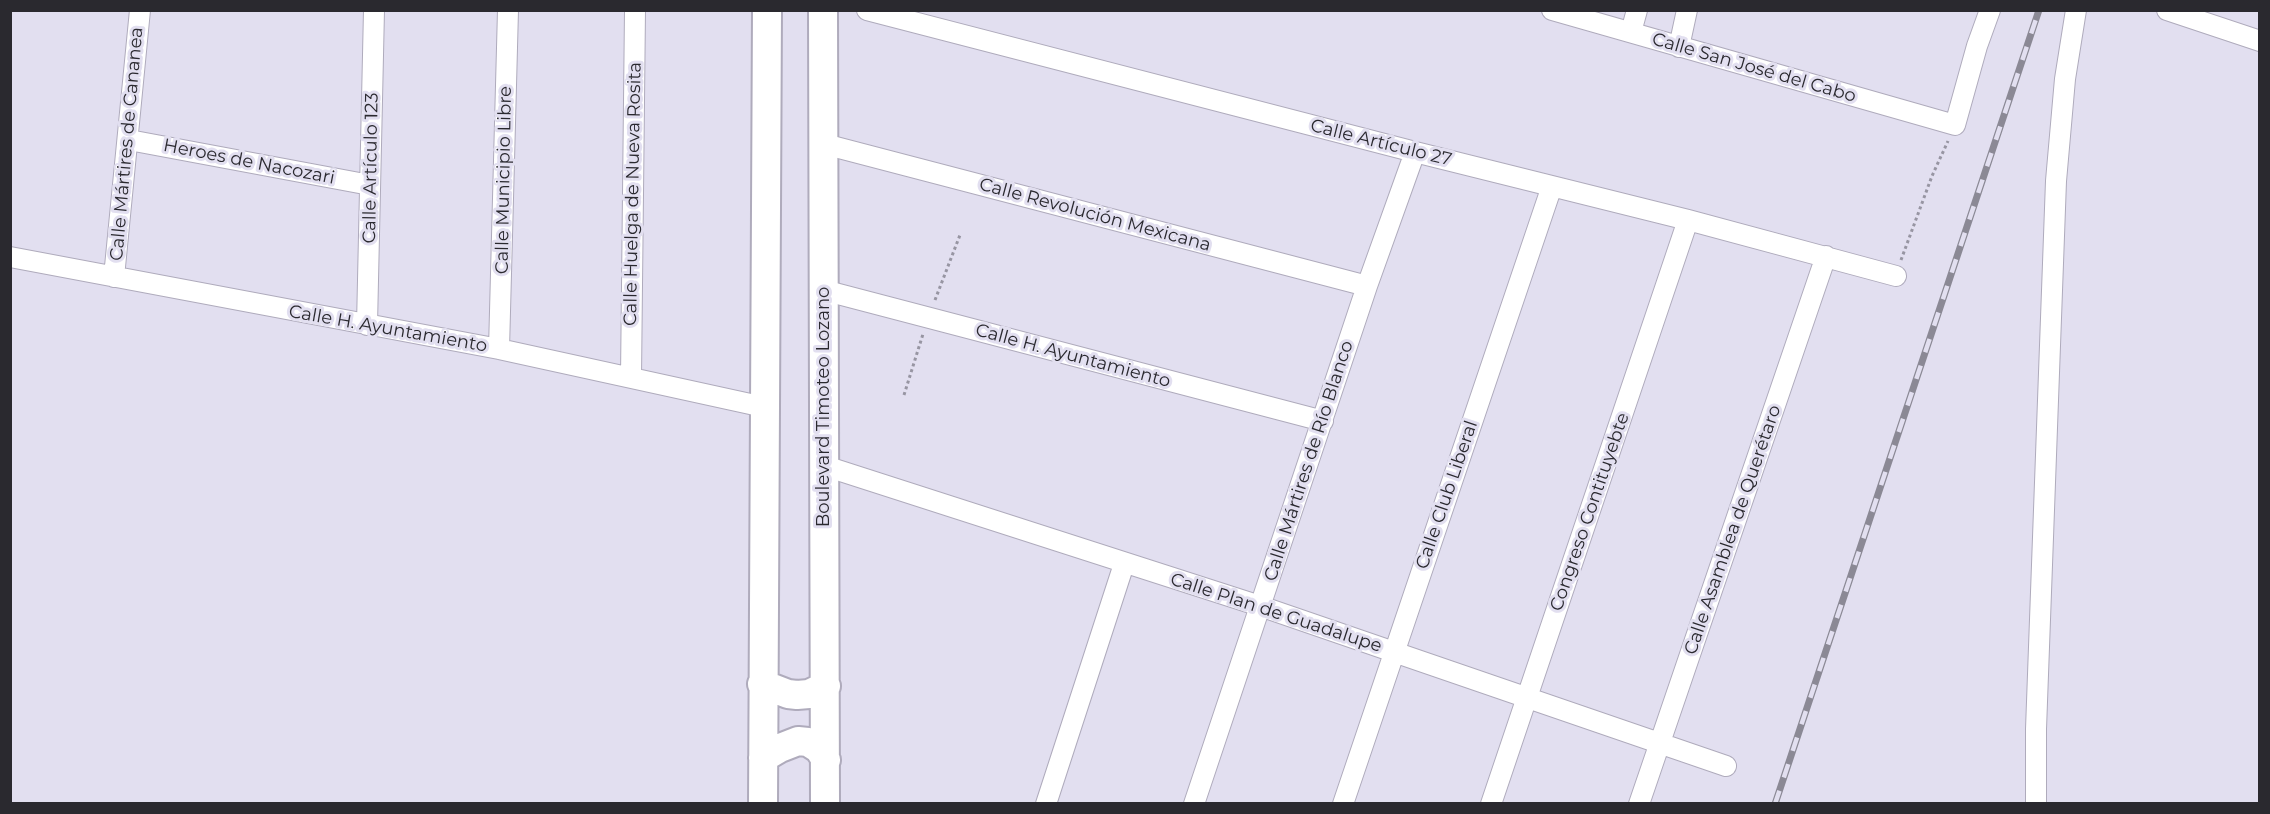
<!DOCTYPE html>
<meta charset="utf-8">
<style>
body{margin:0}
#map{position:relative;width:2270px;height:814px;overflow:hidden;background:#e2dff0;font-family:Montserrat,sans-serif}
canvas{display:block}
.frame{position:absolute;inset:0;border:12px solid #2a292f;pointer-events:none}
</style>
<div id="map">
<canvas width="2270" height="814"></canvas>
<div class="frame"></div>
</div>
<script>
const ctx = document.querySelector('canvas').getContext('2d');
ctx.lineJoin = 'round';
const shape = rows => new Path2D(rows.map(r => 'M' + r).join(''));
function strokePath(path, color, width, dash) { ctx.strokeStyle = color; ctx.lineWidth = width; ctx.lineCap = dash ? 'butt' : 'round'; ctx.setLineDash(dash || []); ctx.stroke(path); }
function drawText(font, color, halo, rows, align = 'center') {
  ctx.font = font + ' Montserrat,sans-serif'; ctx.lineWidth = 6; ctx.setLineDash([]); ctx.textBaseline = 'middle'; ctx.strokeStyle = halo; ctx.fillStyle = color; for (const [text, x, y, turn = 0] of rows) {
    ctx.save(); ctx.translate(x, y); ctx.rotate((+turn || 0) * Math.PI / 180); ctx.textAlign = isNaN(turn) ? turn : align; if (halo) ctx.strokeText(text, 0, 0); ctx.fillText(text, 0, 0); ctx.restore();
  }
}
const street = shape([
 [867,10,1415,152,1688,220,1896,276],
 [1552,10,1955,125,1977,46,1990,10],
 [2167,10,2260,41],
 [1631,32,1637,10],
 [1679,47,1687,10],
 [129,140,370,185],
 [824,144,1367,286],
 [10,257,499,349,764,407],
 [114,277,140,10],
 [823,290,1323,421],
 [367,325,374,10],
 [499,349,508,10],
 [631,377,635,10],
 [825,466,1260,606,1726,766],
 [1046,804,1124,564],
 [1194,804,1367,286,1415,152],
 [1343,804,1552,186],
 [1491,804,1688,220],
 [1639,804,1826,256],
 [2036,804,2036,729,2056,181,2065,79,2076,10]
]);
const secondary = shape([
 [823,10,825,804],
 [762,684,788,694,797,695,809,694,826,686],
 [763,758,780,748,798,741,808,742,819,749,826,760],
 [763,804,767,10]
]);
strokePath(street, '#afabbc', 22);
strokePath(secondary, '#afabbc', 32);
strokePath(shape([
 [1901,260,1932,176,1948,141],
 [935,300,960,235],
 [904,395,923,334]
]), '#9795a2', 3, [3, 3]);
strokePath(street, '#fff', 20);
strokePath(secondary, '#fff', 28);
const rail = shape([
 [1775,804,2039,10]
]);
strokePath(rail, '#8b8995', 7);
strokePath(rail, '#e2dff0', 4.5, [14]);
drawText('18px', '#2a292f', '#e2dff0', [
 ["Calle San José del Cabo",1754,68,16],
 ["Calle Artículo 27",1381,143,14],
 ["Calle Mártires de Cananea",127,144,-85],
 ["Heroes de Nacozari",249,162,11],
 ["Calle Artículo 123",371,168,-89],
 ["Calle Municipio Libre",504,180,-89],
 ["Calle Huelga de Nueva Rosita",633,194,-89],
 ["Calle Revolución Mexicana",1095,215,15],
 ["Calle H. Ayuntamiento",388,329,10],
 ["Calle H. Ayuntamiento",1073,356,15],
 ["Boulevard Timoteo Lozano",824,407,-90],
 ["Calle Mártires de Río Blanco",1309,461,-72],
 ["Calle Club Liberal",1447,495,-71],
 ["Congreso Contituyebte",1590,512,-71],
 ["Calle Asamblea de Querétaro",1733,530,-71],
 ["Calle Plan de Guadalupe",1276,613,18]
]);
</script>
